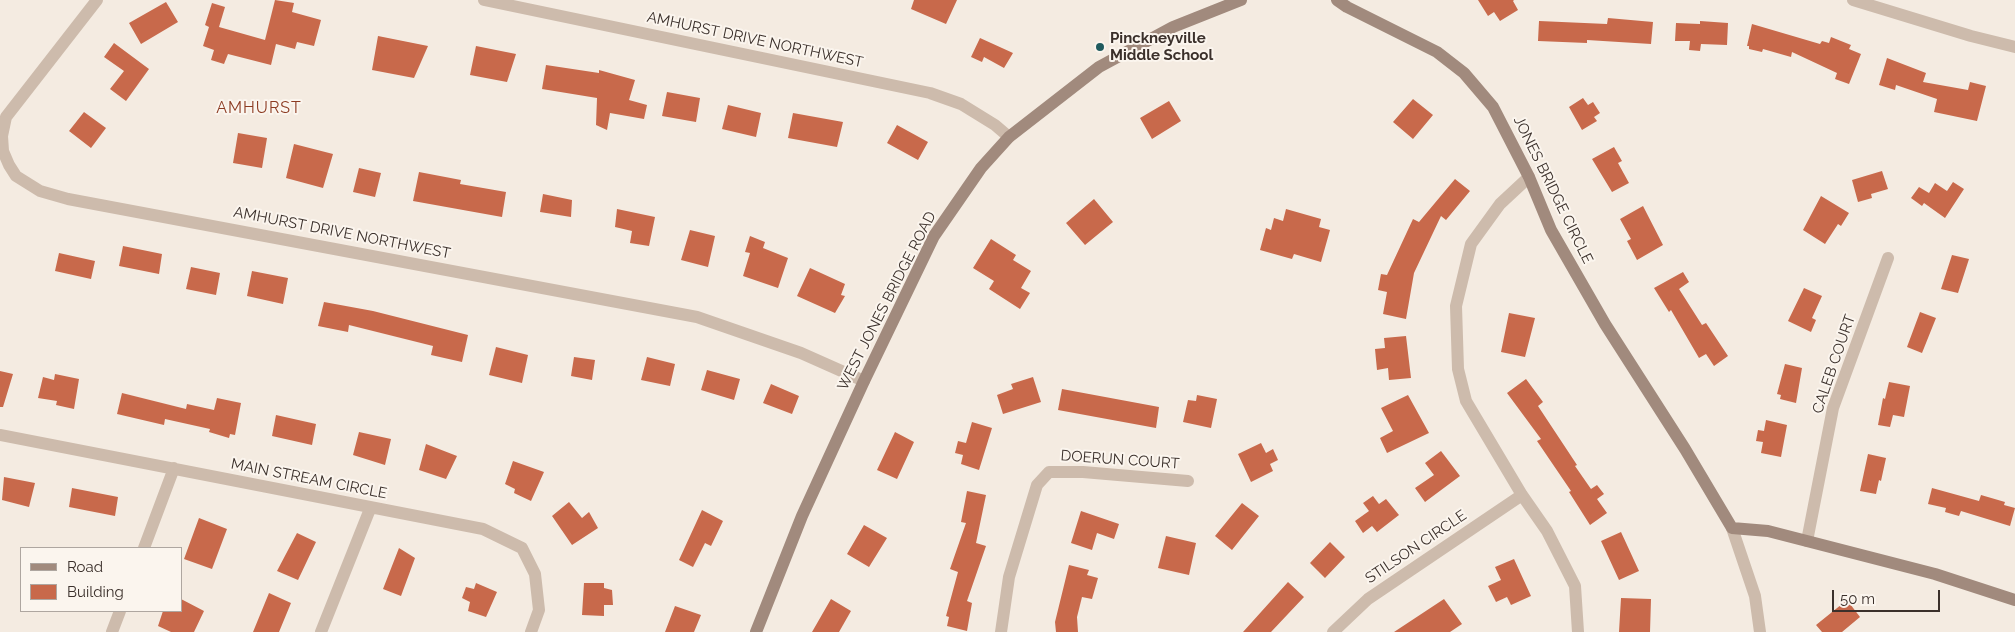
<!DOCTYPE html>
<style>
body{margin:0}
#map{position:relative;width:2015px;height:632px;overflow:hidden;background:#f4ebe1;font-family:Raleway,sans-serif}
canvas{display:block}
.legend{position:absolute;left:20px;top:547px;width:162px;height:65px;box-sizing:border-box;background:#fbf5ee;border:1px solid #aea6a0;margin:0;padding:6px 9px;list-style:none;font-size:15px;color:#3b302b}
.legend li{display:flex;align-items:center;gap:10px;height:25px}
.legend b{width:25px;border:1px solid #aea6a0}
.scale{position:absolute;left:1832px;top:590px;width:108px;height:22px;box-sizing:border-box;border:2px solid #3b302b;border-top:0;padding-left:6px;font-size:15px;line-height:18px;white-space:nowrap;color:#3b302b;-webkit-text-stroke:4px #fbf5ee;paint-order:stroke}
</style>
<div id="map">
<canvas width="2015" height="632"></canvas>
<ul class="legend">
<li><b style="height:6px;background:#a18a7d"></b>Road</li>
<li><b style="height:14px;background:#c8694b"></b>Building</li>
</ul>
<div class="scale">50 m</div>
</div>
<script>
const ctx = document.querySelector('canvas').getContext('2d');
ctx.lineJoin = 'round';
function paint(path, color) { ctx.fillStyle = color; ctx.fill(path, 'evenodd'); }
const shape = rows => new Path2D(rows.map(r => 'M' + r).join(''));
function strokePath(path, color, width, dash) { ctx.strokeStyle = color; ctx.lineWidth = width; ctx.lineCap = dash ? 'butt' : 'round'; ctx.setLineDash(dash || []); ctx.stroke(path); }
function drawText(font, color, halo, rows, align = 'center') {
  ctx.font = font + ' Raleway,sans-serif'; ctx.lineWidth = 4; ctx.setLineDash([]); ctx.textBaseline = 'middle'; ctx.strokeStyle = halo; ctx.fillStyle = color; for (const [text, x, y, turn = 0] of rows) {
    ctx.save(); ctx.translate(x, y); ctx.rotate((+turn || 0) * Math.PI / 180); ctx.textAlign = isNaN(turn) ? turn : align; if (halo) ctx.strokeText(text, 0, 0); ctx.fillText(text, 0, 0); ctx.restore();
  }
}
paint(shape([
 [275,0,294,3,292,12,321,20,314,46,297,42,295,49,276,44,271,65,228,54,224,64,211,60,214,50,203,46,209,27,205,25,212,3,225,7,219,27,265,40],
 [914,0,957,0,946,24,911,9],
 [1478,0,1514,0,1513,1,1518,10,1500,21,1494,12,1488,16],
 [166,2,178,22,141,44,129,23],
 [1608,18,1653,22,1651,44,1587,40,1587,43,1538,41,1539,21,1607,24],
 [1700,21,1728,23,1727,45,1701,44,1700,51,1689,50,1690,41,1675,41,1676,23,1700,24],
 [1752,24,1820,44,1822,41,1829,43,1831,37,1851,45,1849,49,1861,54,1849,84,1835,79,1837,73,1792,52,1791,57,1763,49,1762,52,1749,49,1749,46,1747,46],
 [378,36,428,46,414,78,372,70],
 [980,38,1013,53,1004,68,984,57,982,62,971,57],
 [114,43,149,69,126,101,110,89,124,71,104,57],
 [476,46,516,54,507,82,470,75],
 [1887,58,1926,73,1923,82,1968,90,1970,82,1986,86,1977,121,1934,112,1937,99,1896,85,1895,90,1879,85],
 [546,65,599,73,599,70,635,80,629,100,647,105,644,119,610,113,607,130,596,125,597,98,542,89],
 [667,92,700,98,696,122,662,116],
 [1583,98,1588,105,1593,102,1600,113,1594,117,1597,121,1582,130,1569,107],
 [1413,99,1433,115,1413,139,1393,122],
 [1169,101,1181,121,1152,139,1140,118],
 [728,105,761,113,756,137,722,129],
 [84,112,106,128,91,148,69,131],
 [793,113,843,122,837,147,788,138],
 [897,125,928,142,918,160,887,143],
 [238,133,267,138,262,168,233,163],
 [294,144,333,154,323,188,286,178],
 [1614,147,1622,161,1618,163,1629,183,1612,192,1592,159],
 [359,168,381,173,375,197,353,192],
 [1882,171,1888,189,1871,194,1872,198,1858,202,1852,180],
 [419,172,461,180,460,184,506,192,502,217,413,201],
 [1455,179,1470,191,1446,220,1441,216,1414,273,1406,319,1383,314,1387,292,1378,290,1381,274,1387,275,1413,219,1419,222],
 [1953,182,1964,189,1945,218,1924,203,1922,206,1911,198,1919,187,1929,193,1935,183,1947,191],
 [543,194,572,200,571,217,540,212],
 [1821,196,1849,213,1841,226,1838,224,1825,244,1803,230],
 [1094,199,1113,222,1085,245,1066,223],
 [1643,206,1663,245,1637,260,1627,241,1631,239,1620,219],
 [617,209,655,217,649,246,630,243,632,231,615,227],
 [1286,209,1321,219,1319,227,1330,230,1321,262,1294,254,1292,259,1260,250,1266,228,1271,230,1274,218,1283,221],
 [690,230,715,236,708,267,681,260],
 [750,236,765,242,763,248,788,258,778,288,743,276,750,253,745,252],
 [991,239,1016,255,1013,260,1031,271,1021,288,1030,293,1020,309,989,289,994,281,973,268],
 [123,246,162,254,159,274,119,266],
 [59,253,95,261,91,279,55,271],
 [1952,255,1969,259,1958,293,1941,289],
 [191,267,220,273,216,295,186,289],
 [810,268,845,284,841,295,845,296,835,313,797,296],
 [252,271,288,278,283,304,247,296],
 [1683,272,1689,282,1679,289,1702,325,1706,323,1728,356,1714,366,1706,354,1699,358,1671,310,1669,312,1654,288],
 [1804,288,1822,296,1812,318,1816,320,1811,332,1788,321],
 [324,302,373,311,468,335,462,362,431,355,433,346,349,325,348,332,318,326],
 [1920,312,1936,318,1922,353,1907,347],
 [1509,313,1535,318,1525,357,1501,352],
 [1406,336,1411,378,1389,380,1388,368,1377,370,1375,349,1385,348,1384,338],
 [496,347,528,355,522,383,489,375],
 [574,357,595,360,592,380,571,376],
 [647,357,675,364,670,386,641,380],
 [1785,364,1802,368,1796,403,1780,399,1781,395,1777,394],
 [707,370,740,379,734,400,701,390],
 [0,371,13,374,3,407,0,407],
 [55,374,79,379,74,409,56,405,57,401,38,398,43,377,54,380],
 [1033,377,1041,402,1003,414,997,395,1013,389,1011,384],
 [1526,379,1543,402,1538,406,1577,465,1575,466,1591,489,1597,485,1604,494,1597,499,1607,513,1590,525,1569,492,1571,491,1537,441,1541,439,1507,393],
 [1889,382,1910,386,1904,417,1893,415,1890,427,1878,425,1883,398,1885,399],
 [771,384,799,396,792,414,763,403],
 [1062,389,1159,407,1156,428,1058,410],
 [122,393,186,409,187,404,214,410,217,398,241,403,235,435,230,434,229,438,209,432,210,429,165,419,164,425,117,414],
 [1197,395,1217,399,1211,428,1183,422,1188,400,1196,401],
 [1408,395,1429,433,1387,453,1380,438,1393,431,1381,408],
 [276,415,316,424,312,445,272,436],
 [1766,420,1787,425,1781,457,1761,453,1763,442,1756,441,1758,430,1764,431],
 [972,422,992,428,979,470,961,464,963,455,955,453,958,441,966,443],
 [359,432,391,439,385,465,353,455],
 [895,432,914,442,897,479,877,470],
 [1261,443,1266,453,1273,449,1278,460,1270,464,1273,471,1251,482,1238,454],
 [426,444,457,456,446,479,419,470],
 [1441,451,1460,476,1425,502,1415,488,1434,475,1425,463],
 [1868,454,1886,458,1881,481,1879,480,1876,494,1860,491],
 [513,461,544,472,531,501,514,493,515,489,505,484],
 [4,477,35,483,29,507,2,500],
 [72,488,118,497,115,516,69,507],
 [1932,488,1979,501,1981,495,2005,502,2004,505,2015,508,2010,526,1961,511,1959,516,1945,512,1946,508,1928,504],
 [967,491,986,495,976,543,986,546,967,601,972,603,967,631,947,626,949,617,946,616,958,572,950,569,966,523,961,522],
 [1373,496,1379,504,1386,499,1399,515,1377,532,1372,526,1363,533,1355,521,1369,511,1363,503],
 [569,502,582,518,589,512,598,528,572,545,552,516],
 [1242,503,1259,516,1232,550,1215,536],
 [702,510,723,521,711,546,705,543,693,567,679,560],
 [1081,511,1119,524,1114,539,1097,533,1092,550,1071,543],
 [199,518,227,529,212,569,184,559],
 [864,525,887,538,869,567,847,554],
 [1621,532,1639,571,1619,580,1601,541],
 [297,533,316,542,298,580,277,571],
 [1166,536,1196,543,1189,575,1158,568],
 [1330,542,1345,557,1325,578,1310,563],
 [399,548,415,558,401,596,383,589],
 [1514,559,1531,596,1511,605,1507,597,1496,602,1488,586,1501,580,1495,567],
 [1069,565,1089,570,1087,575,1098,578,1092,599,1082,597,1077,617,1078,632,1056,632,1055,622],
 [1288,582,1304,597,1271,632,1243,632],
 [476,583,497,592,486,617,468,611,470,602,462,598,466,587,474,589],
 [584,583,604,583,604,588,612,590,613,605,604,605,604,616,582,615],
 [269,593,291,603,279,632,253,632],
 [1621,598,1651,599,1650,632,1619,632],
 [181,599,204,611,194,632,171,632,158,626,163,611,181,611],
 [831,599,851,611,839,632,812,632],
 [1444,599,1462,624,1450,632,1394,632],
 [1847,600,1860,617,1842,632,1822,632,1816,625],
 [675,606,701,615,694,632,665,632]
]), '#c8694b');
strokePath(shape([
 [97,0,6,117,2,136,3,151,9,165,16,176,40,191,68,199,697,317,801,353,864,381],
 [484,0,930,93,961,104,995,125,1009,137],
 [1853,0,1971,36,2015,47],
 [1529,177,1500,204,1471,244,1456,306,1458,369,1466,401,1522,495,1547,531,1575,586,1578,632],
 [0,435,483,529,522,548,535,574,539,610,531,632],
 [1732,528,1755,596,1760,632],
 [1807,541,1833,408,1888,258],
 [144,548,174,468],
 [112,632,120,611],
 [321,632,370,509],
 [1001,632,1009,577,1037,485,1049,472,1083,472,1188,481],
 [1333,632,1368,599,1522,495]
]), '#cdbbac', 12);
strokePath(shape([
 [1337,0,1347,7,1437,52,1464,73,1493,107,1529,177,1551,230,1605,324,1685,449,1732,528,1768,531,1935,574,2015,600],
 [756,632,802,516,864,381,934,236,981,168,1009,137,1099,67,1173,27,1241,0]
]), '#a18a7d', 12);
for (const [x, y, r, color] of [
 [1100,47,5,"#1f5a5e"]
]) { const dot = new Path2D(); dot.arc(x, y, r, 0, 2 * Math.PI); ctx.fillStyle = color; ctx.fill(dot); strokePath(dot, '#fbf5ee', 2); }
drawText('bold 15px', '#3b302b', '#fbf5ee', [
 ["Pinckneyville",1110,38],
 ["Middle School",1110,55]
], 'left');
drawText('15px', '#3b302b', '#fbf5ee', [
 ["AMHURST DRIVE NORTHWEST",755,40,12],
 ["JONES BRIDGE CIRCLE",1553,190,64],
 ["AMHURST DRIVE NORTHWEST",342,233,11],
 ["WEST JONES BRIDGE ROAD",887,301,-63],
 ["CALEB COURT",1834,364,-71],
 ["DOERUN COURT",1120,460,4],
 ["MAIN STREAM CIRCLE",309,479,11],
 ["STILSON CIRCLE",1416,547,-34]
]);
ctx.letterSpacing = '1px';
drawText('16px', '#8c3b22', '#fbf5ee', [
 ["AMHURST",259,108]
]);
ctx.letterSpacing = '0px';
</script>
